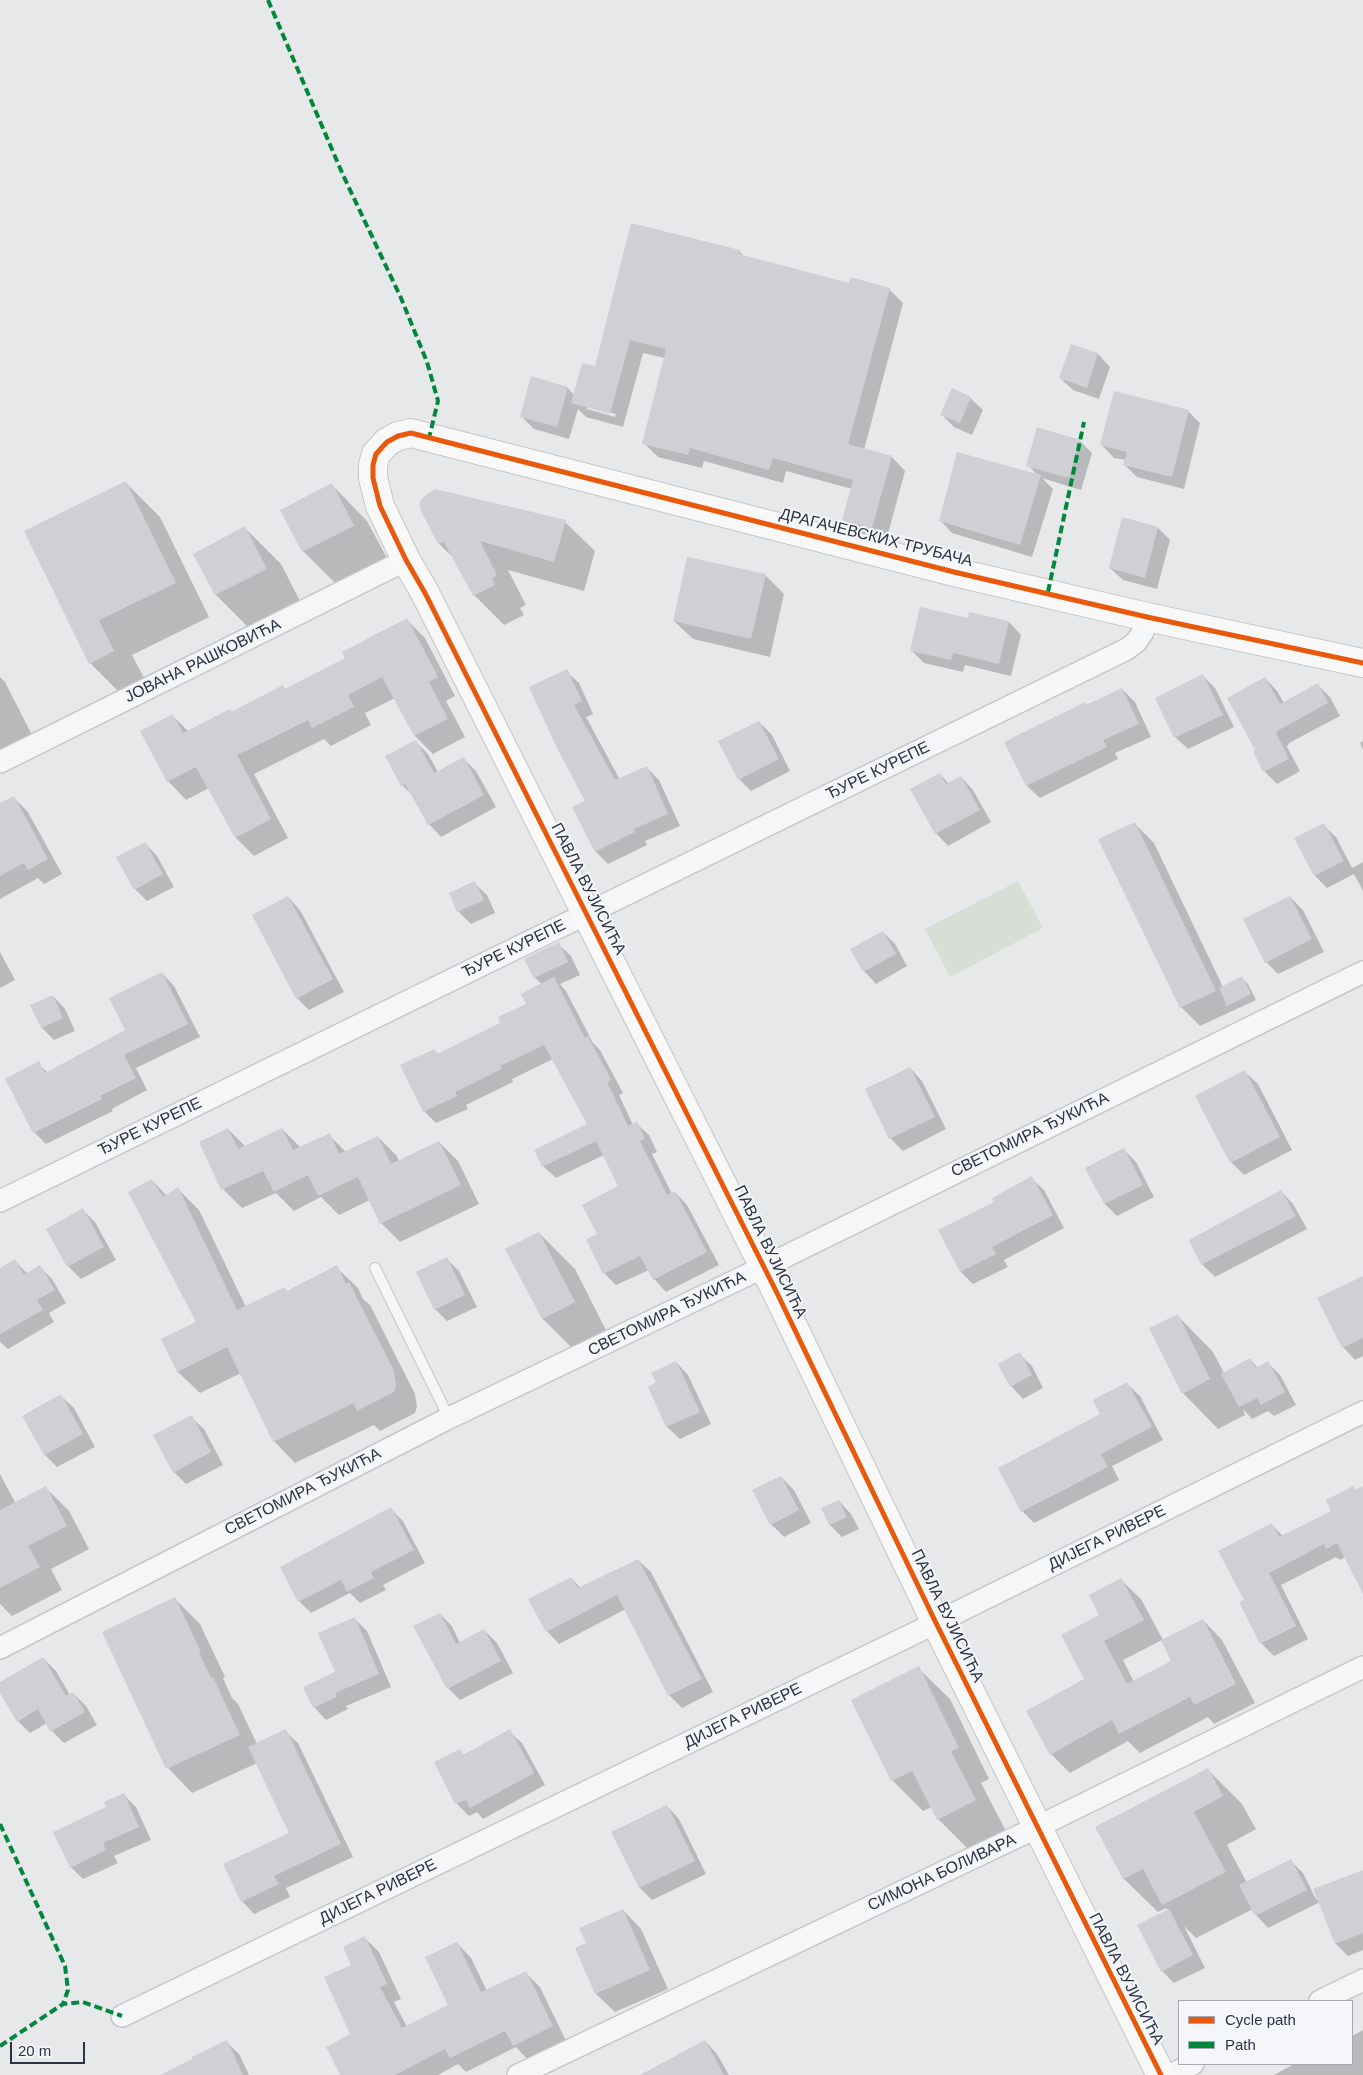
<!DOCTYPE html>
<meta charset="utf-8">
<style>
body{margin:0}
#map{position:relative;width:1363px;height:2075px;overflow:hidden;background:#e6e8ea;font-family:Arial,sans-serif}
canvas{display:block}
.legend{position:absolute;left:1178px;top:2000px;width:175px;height:65px;box-sizing:border-box;background:#f4f6f9;border:1px solid #a4a8b1;margin:0;padding:6px 9px;list-style:none;font-size:15px;color:#2b3445}
.legend li{display:flex;align-items:center;gap:10px;height:25px}
.legend b{width:25px;border:1px solid #a4a8b1}
.scale{position:absolute;left:10px;top:2042px;width:75px;height:22px;box-sizing:border-box;border:2px solid #2b3445;border-top:0;padding-left:6px;font-size:15px;line-height:18px;white-space:nowrap;color:#2b3445;-webkit-text-stroke:4px #f4f6f9;paint-order:stroke}
</style>
<div id="map">
<canvas width="1363" height="2075"></canvas>
<ul class="legend">
<li><b style="height:6px;background:#e8590c"></b>Cycle path</li>
<li><b style="height:6px;background:#00873e"></b>Path</li>
</ul>
<div class="scale">20 m</div>
</div>
<script>
const ctx = document.querySelector('canvas').getContext('2d');
ctx.lineJoin = 'round';
function paint(path, color) { ctx.fillStyle = color; ctx.fill(path, 'evenodd'); }
const shape = rows => new Path2D(rows.map(r => 'M' + r).join(''));
function strokePath(path, color, width, dash) { ctx.strokeStyle = color; ctx.lineWidth = width; ctx.lineCap = dash ? 'butt' : 'round'; ctx.setLineDash(dash || []); ctx.stroke(path); }
function drawText(font, color, halo, rows, align = 'center') {
  ctx.font = font + ' Arial,sans-serif'; ctx.lineWidth = 4; ctx.setLineDash([]); ctx.textBaseline = 'middle'; ctx.strokeStyle = halo; ctx.fillStyle = color; for (const [text, x, y, turn = 0] of rows) {
    ctx.save(); ctx.translate(x, y); ctx.rotate((+turn || 0) * Math.PI / 180); ctx.textAlign = isNaN(turn) ? turn : align; if (halo) ctx.strokeText(text, 0, 0); ctx.fillText(text, 0, 0); ctx.restore();
  }
}
paint(shape([
 [1018,881,1043,928,950,977,925,929]
]), '#d6ded6');
paint(shape([
 [632,225,739,251,744,256,849,285,889,289,903,303,864,450,892,457,905,471,886,541,857,533,844,519,852,489,786,471,783,483,704,461,702,468,658,457,644,443,665,358,643,353,623,427,586,417,578,409,569,439,534,429,522,417,532,378,568,388,574,395,596,368],
 [587,406,616,414,615,417,587,409],
 [1071,346,1098,354,1110,367,1099,399,1073,390,1060,378],
 [970,398,983,410,972,435,954,427,942,415],
 [1188,411,1200,423,1184,489,1137,477,1125,465,1126,460,1114,458,1102,445],
 [1038,429,1080,441,1092,453,1081,490,1042,478,1053,489,1032,557,952,533,940,520,1038,476,1028,465],
 [126,483,160,517,209,617,132,655,148,685,124,697,90,663],
 [332,485,367,521,389,562,339,587,303,551],
 [422,509,565,522,595,551,584,591,508,570,526,605,520,608,524,615,504,625,474,595,455,559,439,544],
 [245,528,281,564,302,605,251,630,216,595],
 [1158,528,1170,540,1157,589,1123,580,1110,568],
 [765,575,784,594,770,657,693,639,674,621],
 [969,619,1009,622,1021,635,1011,676,965,665,963,672,924,663,912,651],
 [407,620,425,638,455,696,446,701,465,737,433,754,415,736,395,698,365,713,371,725,331,746,324,739,254,774,288,838,254,856,236,838,209,788,186,800,168,781,173,716,189,732,230,711,232,713,285,690,346,658],
 [566,671,579,683,593,714,586,717,620,780,647,768,659,780,680,826,645,841,647,845,608,864,596,852],
 [1203,676,1215,688,1234,727,1188,749,1175,737],
 [0,677,5,682,34,739,0,756],
 [1265,678,1277,691,1284,703,1318,685,1330,697,1340,716,1289,743,1287,747,1300,771,1277,784,1264,771,1257,750],
 [1122,689,1135,702,1151,737,1115,753,1118,759,1040,798,1027,786,1006,743],
 [759,722,772,735,790,771,751,791,739,779],
 [1363,741,1363,750,1360,743],
 [416,742,428,754,438,772,463,758,476,771,496,807,441,837,429,824,415,798,402,785],
 [940,774,949,784,961,777,973,790,991,822,948,846,936,833],
 [13,797,28,812,62,874,44,884,38,878,0,899,0,804],
 [1135,824,1154,843,1223,987,1242,978,1248,984,1256,1000,1200,1026,1181,1007],
 [1323,825,1336,837,1352,868,1363,862,1363,891,1354,874,1327,888,1315,876,1296,839],
 [145,843,157,856,174,887,147,901,135,889],
 [474,883,487,895,495,913,471,924,458,911],
 [288,897,300,910,344,992,309,1010,297,998],
 [1290,897,1303,910,1324,952,1278,974,1266,962],
 [883,932,895,944,907,966,876,984,864,971],
 [558,944,571,956,580,975,560,984,566,991,593,1043,600,1050,623,1093,619,1095,633,1125,636,1123,649,1135,657,1152,652,1154,672,1194,675,1192,687,1205,719,1265,666,1292,654,1279,649,1270,616,1285,604,1273,599,1234,620,1186,604,1155,556,1178,543,1166,588,1125,553,1059,512,1079,513,1082,466,1105,468,1109,436,1123,424,1111,434,1050,439,1055,502,1024,528,1004,542,984,535,978,526,960],
 [0,952,15,980,0,988],
 [162,973,174,986,200,1037,136,1068,147,1090,112,1109,113,1111,46,1144,34,1132,38,1063,48,1073,127,1031],
 [53,996,65,1009,75,1031,54,1040,42,1028],
 [910,1068,922,1081,946,1129,903,1151,890,1138,866,1090],
 [1245,1072,1258,1084,1292,1150,1244,1175,1231,1162],
 [228,1129,246,1147,282,1129,301,1148,329,1135,346,1152,378,1137,397,1156,399,1161,439,1142,458,1161,479,1204,400,1242,381,1223,370,1200,339,1215,321,1197,294,1211,276,1193,242,1208,223,1189],
 [1124,1150,1136,1162,1154,1197,1117,1216,1105,1204,1087,1168],
 [1031,1178,1044,1190,1064,1228,1004,1260,1008,1267,973,1284,961,1272,940,1231,996,1203],
 [152,1180,167,1196,178,1189,199,1210,246,1307,287,1292,336,1267,358,1288,363,1299,370,1305,415,1394,417,1407,415,1413,380,1431,374,1425,295,1463,274,1441,241,1373,200,1393,178,1372,162,1339,197,1322],
 [1281,1191,1293,1204,1307,1229,1215,1277,1202,1264,1190,1241],
 [83,1210,95,1222,116,1260,81,1279,68,1266,48,1229],
 [539,1233,575,1269,610,1338,578,1354,543,1319],
 [447,1259,459,1271,477,1307,447,1321,435,1309],
 [15,1261,28,1274,40,1267,52,1279,66,1303,49,1313,54,1322,8,1349,0,1342,0,1269],
 [1363,1276,1363,1356,1355,1360,1343,1347],
 [1178,1316,1213,1352,1224,1373,1250,1359,1258,1368,1268,1363,1280,1375,1296,1405,1274,1416,1268,1411,1252,1419,1243,1409,1245,1415,1218,1429,1183,1393],
 [1019,1354,1032,1366,1043,1388,1023,1399,1011,1386],
 [676,1362,688,1375,711,1424,680,1439,667,1427,649,1387,657,1383],
 [1127,1384,1140,1396,1163,1440,1112,1466,1119,1480,1034,1523,1022,1511],
 [61,1396,74,1408,95,1447,57,1467,45,1455,24,1416],
 [191,1417,204,1429,223,1465,186,1484,174,1472],
 [0,1474,16,1504,46,1488,69,1511,89,1549,51,1569,62,1590,12,1616,0,1604],
 [781,1477,794,1490,811,1523,784,1537,771,1524],
 [1363,1488,1363,1590,1346,1557,1340,1560,1336,1557,1281,1585,1308,1639,1274,1656,1261,1643,1245,1601,1272,1525,1283,1536,1333,1511],
 [839,1501,851,1514,859,1529,842,1537,830,1525],
 [391,1509,403,1521,425,1563,383,1585,386,1590,360,1603,350,1593,311,1613,299,1601],
 [638,1560,651,1572,713,1692,682,1708,669,1695,626,1609,559,1644,547,1631,571,1578,581,1588],
 [1121,1580,1141,1599,1163,1640,1203,1620,1222,1640,1255,1703,1214,1724,1208,1717,1140,1753,1128,1741,1070,1773,1051,1754,1085,1680,1101,1615],
 [1162,1640,1173,1662,1134,1682,1123,1660],
 [175,1599,200,1624,225,1677,223,1678,232,1698,238,1704,257,1744,285,1731,298,1743,353,1857,286,1888,290,1897,254,1914,242,1901,291,1833,257,1763,192,1793,168,1768],
 [440,1614,452,1626,460,1643,484,1630,497,1643,513,1673,460,1700,448,1688],
 [354,1618,367,1631,391,1687,346,1706,348,1709,326,1720,314,1707,336,1673],
 [43,1658,56,1671,70,1695,73,1693,86,1706,97,1725,64,1743,52,1731,47,1723,30,1733,18,1721,0,1690,0,1683],
 [918,1668,950,1699,989,1779,981,1783,1006,1831,969,1850,938,1819,932,1807,923,1811,892,1780],
 [509,1731,522,1743,545,1785,483,1819,477,1812,469,1816,457,1804,436,1763,460,1751,465,1756],
 [1208,1770,1242,1804,1256,1829,1227,1845,1247,1883,1291,1861,1303,1873,1316,1899,1363,1871,1363,1950,1348,1956,1336,1944,1320,1902,1268,1928,1256,1915,1253,1909,1196,1938,1184,1926,1205,1968,1174,1983,1162,1971,1168,1910,1166,1908,1158,1912,1124,1879,1097,1827],
 [124,1795,136,1807,151,1840,114,1856,118,1863,83,1879,71,1867,108,1807],
 [667,1806,679,1819,706,1874,652,1900,640,1888,613,1833],
 [623,1910,641,1929,668,1989,615,2012,596,1994,576,1948,588,1943],
 [365,1938,379,1952,401,1999,394,2002,407,2027,450,2006,457,1943,471,1958,487,1991,525,1972,540,1987,566,2041,528,2060,516,2047,466,2072,458,2064,438,2075,342,2075,352,2035,353,1965],
 [1363,2030,1363,2075,1274,2075,1294,2064,1352,2064,1352,2036],
 [705,2041,717,2054,729,2075,645,2075],
 [227,2042,239,2054,249,2075,163,2075]
]), '#0003');
paint(shape([
 [631,223,740,250,739,254,849,283,850,277,890,288,848,444,892,456,872,528,842,520,853,480,773,458,769,470,690,448,688,455,642,444,666,349,630,340,610,414,571,403,582,363,595,366],
 [1071,344,1098,353,1087,388,1059,378],
 [531,376,568,387,557,427,520,417],
 [952,388,971,397,960,423,940,415],
 [1114,391,1189,410,1172,477,1123,465,1127,452,1100,445],
 [1037,427,1080,440,1069,478,1026,466],
 [957,452,1041,475,1020,545,939,521],
 [126,481,176,583,99,620,114,651,89,664,24,531],
 [332,483,354,526,302,552,280,510],
 [435,489,566,520,554,562,480,541,497,575,492,578,495,585,473,596,444,542,438,544,420,509,420,502,422,498],
 [1122,517,1158,527,1145,578,1109,568],
 [245,526,267,569,215,595,193,554],
 [687,557,766,574,751,639,673,621],
 [920,607,968,618,969,612,1009,621,999,664,953,653,951,660,910,651],
 [407,618,438,677,429,682,448,719,414,736,382,677,348,695,354,707,312,728,308,720,237,755,271,819,235,838,196,767,167,782,140,731,173,714,183,733,230,709,231,712,283,685,285,689,345,658,342,652],
 [567,669,582,701,574,705,615,780,647,766,668,814,634,829,635,832,595,852,572,807,585,801,557,748,529,687],
 [1203,674,1223,715,1174,738,1155,698],
 [1265,677,1280,704,1318,683,1328,703,1277,731,1276,733,1289,759,1263,772,1253,751,1255,750,1227,698],
 [1122,688,1139,724,1103,740,1107,747,1026,786,1004,742,1085,702,1086,705],
 [759,721,779,759,738,780,718,741],
 [416,740,434,773,464,757,484,795,428,825,405,784,401,786,385,756],
 [940,773,946,784,961,776,980,810,935,834,910,789],
 [14,796,48,859,28,870,24,863,0,876,0,803],
 [1135,822,1216,991,1180,1008,1098,839],
 [1324,823,1344,861,1314,876,1294,838],
 [145,842,163,874,134,890,116,857],
 [475,881,484,900,457,912,449,893],
 [288,896,333,979,296,999,252,915],
 [1290,896,1312,939,1265,963,1243,919],
 [883,931,896,954,863,972,850,949],
 [559,942,568,962,534,978,524,959],
 [162,972,188,1024,124,1055,136,1078,100,1096,102,1099,33,1133,5,1079,39,1061,45,1073,125,1030,109,998],
 [1242,976,1251,994,1227,1006,1219,988],
 [554,977,585,1038,588,1036,611,1080,607,1082,628,1126,637,1121,645,1139,640,1141,667,1195,675,1191,707,1252,653,1280,640,1256,603,1274,586,1239,597,1234,582,1205,618,1186,596,1141,542,1167,534,1150,587,1124,544,1045,500,1066,502,1069,455,1092,457,1096,423,1112,400,1065,434,1049,437,1054,500,1023,498,1017,526,1004,521,994],
 [53,995,63,1018,41,1028,30,1005],
 [910,1067,935,1117,889,1139,865,1089],
 [1245,1070,1280,1137,1230,1163,1195,1096],
 [228,1128,238,1149,282,1128,293,1150,330,1133,339,1154,378,1136,391,1164,439,1141,461,1185,380,1224,358,1177,318,1196,308,1175,274,1192,263,1171,221,1190,199,1142],
 [1124,1148,1143,1185,1104,1204,1085,1168],
 [1032,1176,1053,1215,992,1247,996,1254,960,1272,938,1230,994,1202,992,1198],
 [152,1179,163,1197,178,1187,237,1310,285,1287,287,1291,337,1265,346,1284,349,1282,394,1371,396,1385,394,1392,357,1411,354,1403,273,1442,227,1347,177,1372,161,1339,196,1322,128,1192],
 [1281,1190,1296,1216,1201,1265,1189,1240],
 [83,1208,104,1247,67,1267,46,1229],
 [539,1232,575,1302,542,1319,505,1249],
 [447,1257,465,1295,434,1310,416,1272],
 [15,1259,24,1275,40,1265,55,1290,37,1300,43,1310,0,1334,0,1268],
 [1363,1276,1363,1338,1342,1348,1317,1298],
 [1178,1314,1210,1379,1182,1394,1149,1328],
 [1020,1352,1032,1375,1010,1387,998,1364],
 [1250,1358,1256,1368,1268,1361,1285,1392,1261,1405,1257,1398,1239,1407,1221,1374],
 [676,1361,700,1412,666,1427,648,1387,656,1382,651,1373],
 [1127,1382,1152,1427,1101,1454,1108,1467,1021,1512,998,1468,1100,1414,1093,1400],
 [61,1394,83,1434,44,1455,22,1416],
 [192,1415,211,1452,173,1473,153,1435],
 [781,1476,799,1510,770,1525,752,1490],
 [46,1486,67,1526,28,1546,40,1567,0,1588,0,1510],
 [1353,1486,1356,1490,1363,1486,1363,1594,1337,1543,1326,1549,1324,1544,1269,1573,1296,1626,1260,1644,1239,1602,1244,1600,1218,1551,1272,1523,1279,1537,1331,1511,1326,1500],
 [839,1500,847,1517,829,1525,821,1508],
 [391,1507,414,1550,371,1572,374,1578,347,1592,341,1580,298,1602,280,1567],
 [638,1559,702,1679,668,1696,617,1595,546,1632,528,1599,571,1577,578,1588],
 [1121,1578,1144,1620,1104,1641,1127,1684,1171,1661,1161,1640,1203,1619,1236,1684,1194,1705,1190,1697,1119,1734,1112,1720,1050,1755,1026,1711,1084,1679,1061,1635,1099,1615,1089,1595],
 [175,1597,201,1652,199,1653,211,1678,213,1677,240,1735,166,1769,102,1632],
 [440,1613,456,1644,484,1629,501,1661,447,1689,413,1626],
 [355,1617,379,1674,335,1693,337,1697,313,1708,303,1687,335,1672,318,1633],
 [43,1657,66,1696,73,1692,85,1712,50,1732,38,1709,17,1722,0,1693,0,1682],
 [919,1666,959,1748,951,1751,976,1800,937,1820,912,1771,891,1781,851,1700],
 [286,1729,341,1844,274,1876,279,1884,241,1902,223,1864,289,1833,248,1747],
 [510,1729,534,1773,470,1808,466,1800,455,1804,434,1762,460,1749,463,1755],
 [1208,1768,1223,1796,1194,1812,1226,1872,1162,1905,1143,1869,1123,1879,1095,1827],
 [124,1793,139,1827,103,1843,106,1850,70,1868,53,1832,106,1807,104,1802],
 [667,1805,695,1861,639,1888,611,1832],
 [1291,1859,1307,1890,1255,1916,1239,1885],
 [1363,1870,1363,1933,1335,1944,1313,1889],
 [623,1909,650,1970,595,1994,575,1948,586,1943,579,1928],
 [1169,1909,1193,1955,1161,1972,1137,1925],
 [365,1936,387,1984,380,1987,402,2028,448,2005,425,1957,457,1942,481,1992,526,1971,553,2026,513,2046,505,2031,450,2058,445,2049,395,2075,340,2075,326,2047,350,2034,324,1977,351,1965,343,1947],
 [227,2040,243,2075,160,2075,192,2059,192,2057],
 [705,2040,724,2075,640,2075]
]), '#ced0d3');
const lane = shape([
 [375,1268,449,1418]
]);
const street = shape([
 [0,762,406,560],
 [0,1201,1127,649,1136,642,1143,632,1147,617],
 [0,1648,449,1418,764,1267,1363,972],
 [1320,2001,1363,1980],
 [122,2016,911,1635,1363,1412],
 [518,2075,1021,1835,1363,1667],
 [1170,2075,1193,2064]
]);
const secondary = shape([
 [1161,2075,936,1623,777,1293,425,593,406,560,380,506,373,478,373,465,376,454,387,442,398,436,411,433,954,572,1147,617,1363,663]
]);
strokePath(lane, '#c4c6c8', 12);
strokePath(street, '#c4c6c8', 24);
strokePath(secondary, '#c4c6c8', 30);
strokePath(lane, '#f5f6f7', 10);
strokePath(street, '#f5f6f7', 21);
strokePath(secondary, '#f8f8f8', 28);
strokePath(shape([
 [268,0,343,175,401,298,427,362,438,401,429,438],
 [1048,592,1084,422],
 [0,1824,65,1966,68,1990,63,2004],
 [0,2046,63,2004,83,2002,122,2016]
]), '#00873e', 4, [8, 4]);
strokePath(shape([
 [1161,2075,936,1623,777,1293,425,593,406,560,380,506,373,478,373,465,376,454,387,442,398,436,411,433,954,572,1147,617,1363,663]
]), '#e8590c', 5);
drawText('16px', '#2b3445', '#f4f6f9', [
 ["ДРАГАЧЕВСКИХ ТРУБАЧА",876,538,14],
 ["ЈОВАНА РАШКОВИЋА",203,661,-26],
 ["ЂУРЕ КУРЕПЕ",878,771,-26],
 ["ПАВЛА ВУЈИСИЋА",588,889,63],
 ["ЂУРЕ КУРЕПЕ",514,949,-26],
 ["ЂУРЕ КУРЕПЕ",150,1127,-26],
 ["СВЕТОМИРА ЂУКИЋА",1030,1135,-26],
 ["ПАВЛА ВУЈИСИЋА",770,1252,64],
 ["СВЕТОМИРА ЂУКИЋА",667,1314,-26],
 ["СВЕТОМИРА ЂУКИЋА",303,1492,-27],
 ["ДИЈЕГА РИВЕРЕ",1107,1538,-26],
 ["ПАВЛА ВУЈИСИЋА",947,1616,64],
 ["ДИЈЕГА РИВЕРЕ",743,1716,-26],
 ["СИМОНА БОЛИВАРА",942,1873,-25],
 ["ДИЈЕГА РИВЕРЕ",378,1892,-26],
 ["ПАВЛА ВУЈИСИЋА",1126,1979,63]
]);
</script>
